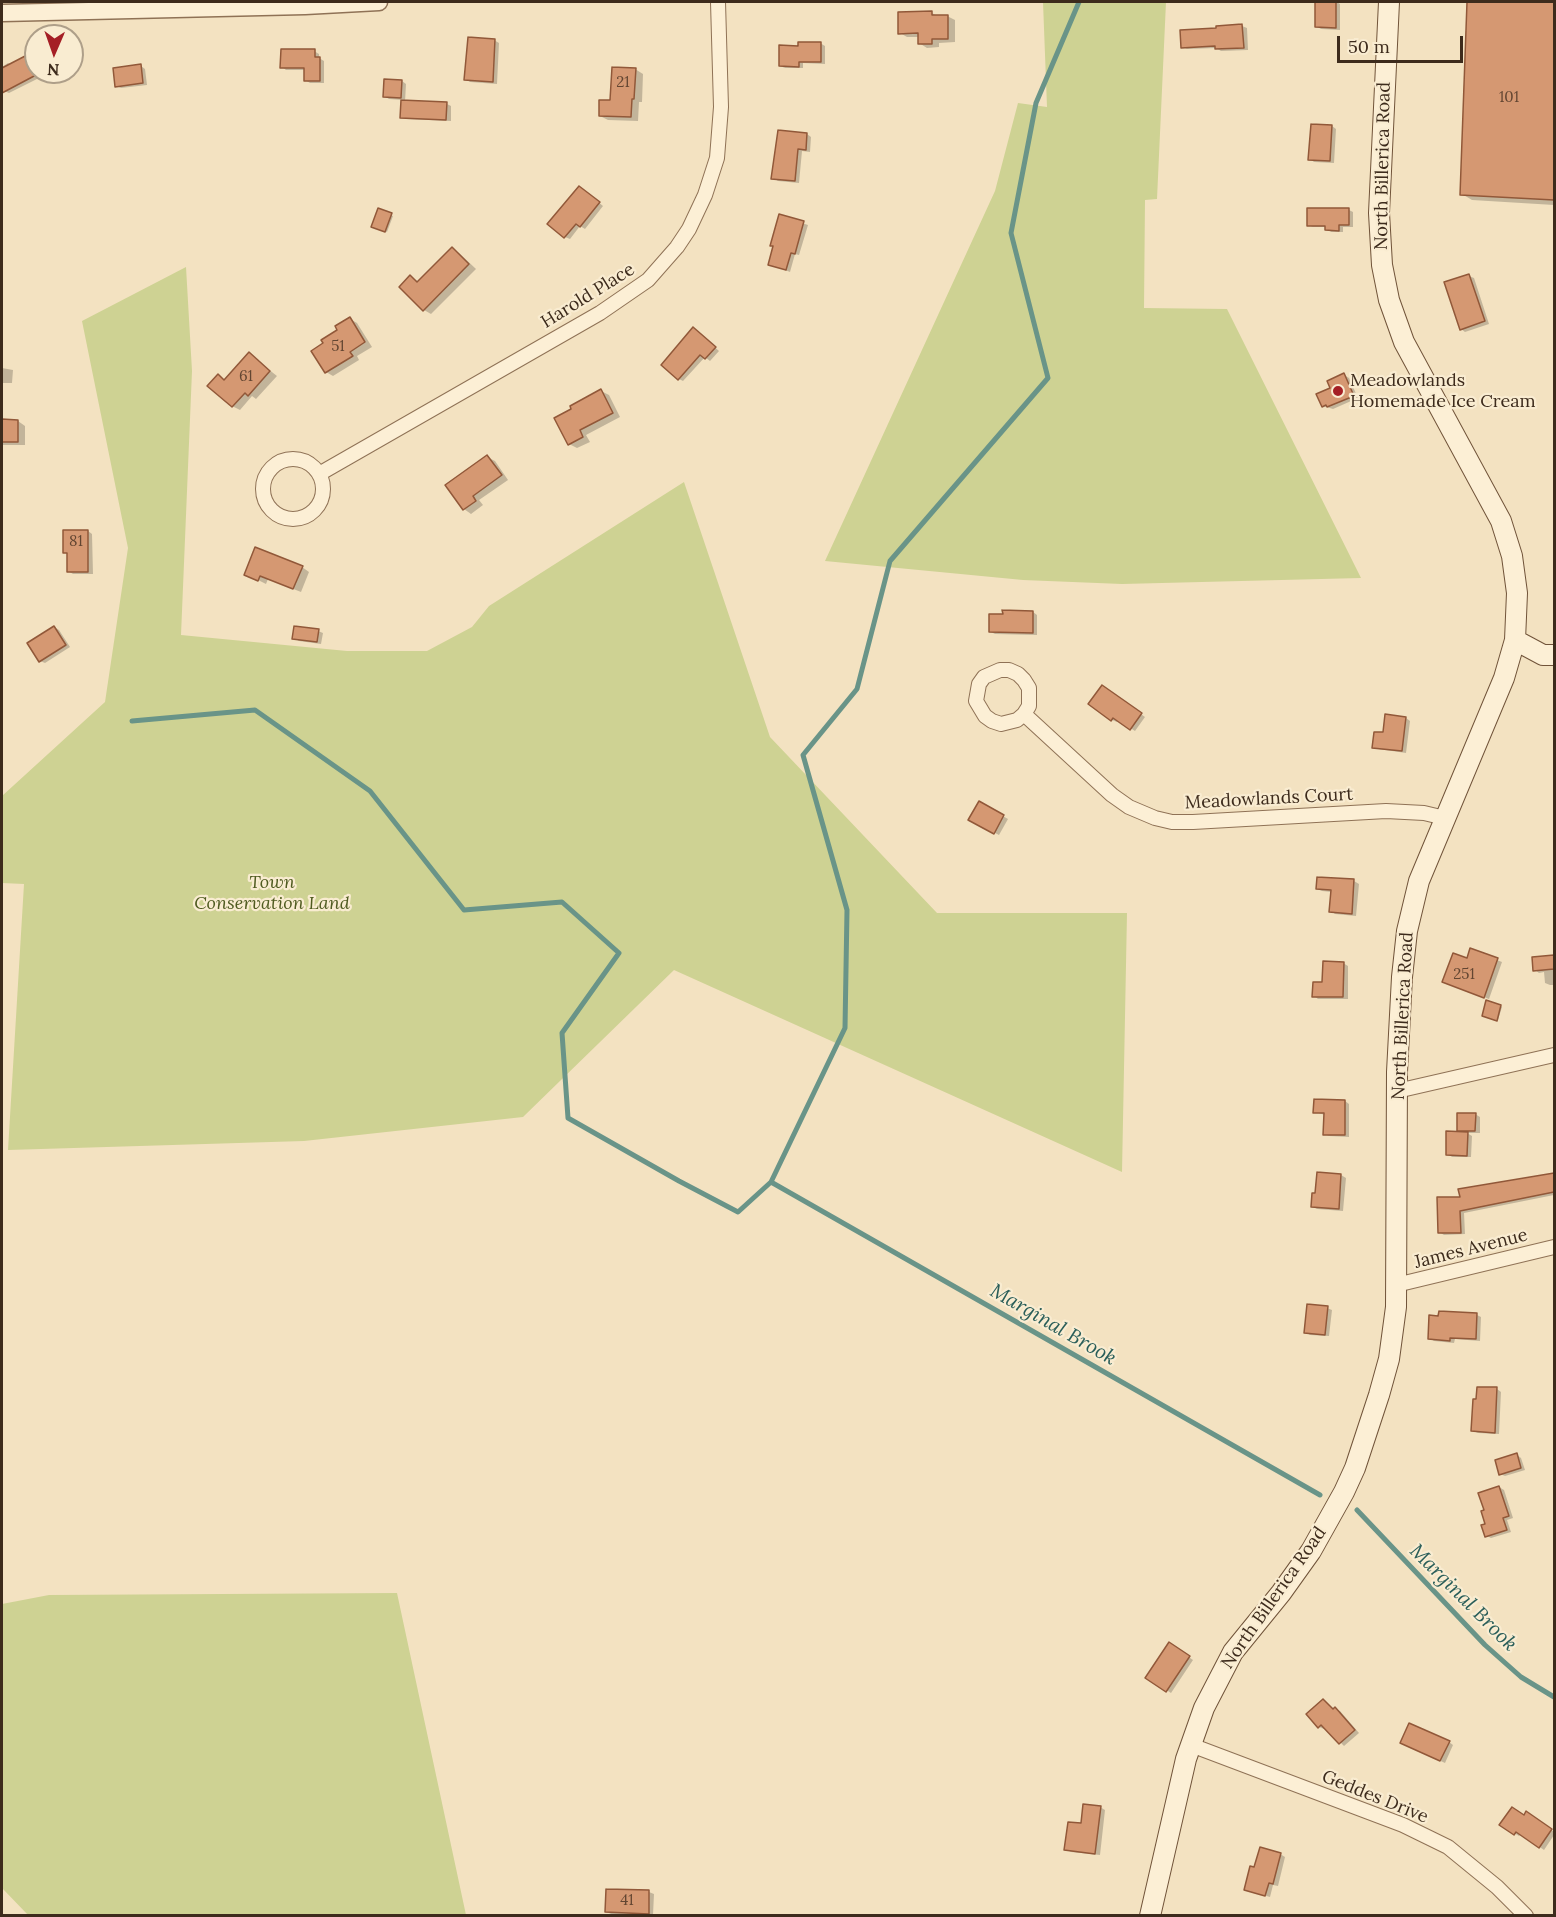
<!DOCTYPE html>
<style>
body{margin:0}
#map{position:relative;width:1556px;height:1917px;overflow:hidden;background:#f3e2c1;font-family:Lora,serif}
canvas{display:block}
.frame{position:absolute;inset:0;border:3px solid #3d2b1c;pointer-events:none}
.north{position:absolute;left:24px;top:24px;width:60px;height:60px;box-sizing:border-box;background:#f9ecd1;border:2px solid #ae9f89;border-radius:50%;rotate:182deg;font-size:16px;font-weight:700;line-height:24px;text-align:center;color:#3d2b1c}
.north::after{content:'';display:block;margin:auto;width:21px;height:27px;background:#a51f25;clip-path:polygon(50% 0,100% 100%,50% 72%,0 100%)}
.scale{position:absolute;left:1337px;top:36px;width:126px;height:27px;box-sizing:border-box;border:3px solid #3d2b1c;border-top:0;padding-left:8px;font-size:18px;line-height:21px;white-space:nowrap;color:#3d2b1c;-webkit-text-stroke:4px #f9ecd1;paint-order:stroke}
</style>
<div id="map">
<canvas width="1556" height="1917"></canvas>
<div class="frame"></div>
<div class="north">N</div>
<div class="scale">50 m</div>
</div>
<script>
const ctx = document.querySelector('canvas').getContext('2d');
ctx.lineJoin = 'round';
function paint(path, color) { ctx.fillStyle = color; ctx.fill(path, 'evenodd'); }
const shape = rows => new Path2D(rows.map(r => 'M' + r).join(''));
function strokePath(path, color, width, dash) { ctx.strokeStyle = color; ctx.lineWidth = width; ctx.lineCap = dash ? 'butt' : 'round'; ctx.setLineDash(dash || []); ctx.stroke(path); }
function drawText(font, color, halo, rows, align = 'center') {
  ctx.font = font + ' Lora,serif'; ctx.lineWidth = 4.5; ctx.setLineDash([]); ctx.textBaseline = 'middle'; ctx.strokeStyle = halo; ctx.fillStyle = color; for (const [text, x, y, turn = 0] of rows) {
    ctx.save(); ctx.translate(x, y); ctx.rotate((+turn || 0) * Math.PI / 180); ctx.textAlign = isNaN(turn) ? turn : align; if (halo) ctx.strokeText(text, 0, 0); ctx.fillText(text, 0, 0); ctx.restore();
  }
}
paint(shape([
 [1043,2,1166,2,1157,199,1145,200,1144,308,1227,309,1361,578,1122,584,1023,580,825,561,995,191,1018,103,1047,107],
 [186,267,192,371,181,635,347,651,427,651,472,627,489,606,684,482,770,737,937,913,1127,913,1122,1172,674,970,523,1117,304,1141,8,1150,24,884,2,883,2,796,105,702,128,548,82,321],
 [397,1593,466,1915,28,1915,2,1888,2,1604,49,1595]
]), '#ced293');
paint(shape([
 [1317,2,1337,2,1340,4,1340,30,1321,29,1316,26],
 [1469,2,1554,2,1554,205,1472,200,1462,194],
 [932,13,937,16,947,16,955,20,955,42,939,43,939,47,927,48,919,43,919,37,907,37,900,33],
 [1242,26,1247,28,1248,50,1221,51,1216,48,1187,49,1183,47],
 [494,40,499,43,497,84,470,82,466,79],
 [820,43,825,46,825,64,803,63,803,68,785,68,780,66,799,47],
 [314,51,319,54,319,58,324,61,324,83,310,83,305,80,305,70,286,70,282,67],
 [29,56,34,58,36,63,36,72,41,72,43,76,9,93,4,91,2,85,2,67,8,63,11,65],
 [141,66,145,69,147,85,121,88,116,86],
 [635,69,643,74,642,102,639,102,638,121,608,120,600,116],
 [402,81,406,84,405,102,447,104,451,106,451,121,406,119,402,117,403,100,389,99,384,96],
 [1332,126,1336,129,1334,163,1314,162,1310,159],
 [807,134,811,137,810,152,802,151,799,183,778,181,773,178],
 [584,190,603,206,585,229,580,226,570,239,565,237],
 [379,210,393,216,387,232,373,226],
 [1349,210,1353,212,1353,227,1343,227,1343,232,1331,232,1326,227,1313,227,1308,225],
 [780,216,808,225,799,255,795,254,790,272,769,264],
 [452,249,459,253,476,269,431,314,424,310,411,277,419,282],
 [1469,276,1474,278,1489,324,1465,332,1461,329],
 [350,319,357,323,372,347,357,356,359,360,333,376,326,372,339,330],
 [698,332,719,351,710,361,705,357,683,381,679,379],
 [249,354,277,376,256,399,252,396,240,410,232,406,218,376,226,380],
 [2,368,13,370,12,383,2,383],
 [1344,375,1349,378,1358,398,1333,409,1323,406,1332,389],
 [601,391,609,395,620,417,586,435,590,442,577,448,569,444],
 [2,421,18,421,25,426,25,445,3,445,3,458],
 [487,457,495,461,508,480,479,500,483,505,471,514,464,509],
 [88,531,92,534,93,574,73,574,68,571,68,554,64,552],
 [302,567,309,572,301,592,268,579,266,584,246,574],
 [1033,612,1037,615,1037,635,995,634,991,632],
 [54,627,59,630,70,647,45,663,40,661],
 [318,631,323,633,321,644,299,641,294,638],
 [1107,690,1145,717,1135,731,1118,720,1117,722,1112,720,1090,704],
 [1406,718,1410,721,1406,753,1378,749,1374,747,1384,734],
 [980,803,1008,819,999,835,970,820],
 [1318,878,1354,881,1359,884,1356,916,1335,914,1331,911,1332,892,1322,891,1317,889],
 [1471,950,1502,962,1489,999,1444,982,1468,960],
 [1554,957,1554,985,1550,985,1545,983,1544,972,1539,973,1535,970,1534,958],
 [1343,963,1348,966,1348,999,1318,999,1314,996],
 [1501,1006,1502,1007,1498,1020,1485,1017],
 [1345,1101,1349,1104,1349,1137,1329,1136,1325,1134,1325,1115,1315,1112],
 [1475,1114,1480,1117,1480,1133,1467,1133,1472,1136,1471,1157,1452,1157,1448,1154,1464,1133,1458,1130],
 [1318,1174,1341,1175,1346,1178,1343,1211,1317,1209,1312,1206,1317,1195],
 [1554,1174,1554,1195,1464,1213,1465,1234,1444,1235,1439,1232,1462,1199,1460,1190],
 [1327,1308,1332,1310,1329,1336,1310,1335,1305,1332],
 [1477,1315,1481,1317,1480,1341,1455,1339,1454,1343,1434,1341,1429,1338,1440,1317],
 [1497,1389,1501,1392,1499,1434,1478,1433,1473,1431],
 [1517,1455,1521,1458,1525,1470,1505,1476,1500,1474],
 [1499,1487,1504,1490,1513,1518,1507,1520,1511,1532,1491,1538,1487,1536,1487,1524],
 [1170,1644,1193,1660,1171,1693,1147,1677],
 [1323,1701,1334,1710,1335,1709,1340,1711,1359,1733,1344,1746,1326,1728,1324,1729,1319,1727],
 [1449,1742,1453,1745,1445,1763,1406,1745],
 [1100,1807,1105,1810,1100,1855,1071,1852,1066,1849],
 [1531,1815,1554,1832,1554,1835,1544,1850,1521,1834,1519,1836,1514,1833,1524,1817],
 [1280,1854,1285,1857,1278,1886,1273,1885,1270,1897,1246,1890],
 [607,1890,649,1892,654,1894,653,1915,611,1914,607,1912]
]), '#0003');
strokePath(shape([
 [132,721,255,710,370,791,464,910,562,902,619,953,562,1033,568,1118,679,1181,738,1212,771,1182,845,1028,847,910,803,755,857,689,890,561,1048,378,1011,233,1036,103,1079,2],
 [771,1182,1320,1495],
 [1357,1510,1485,1645,1521,1677,1554,1697]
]), '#699488', 5);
const building = shape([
 [1315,2,1336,2,1336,28,1315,27,1315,2],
 [1467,2,1554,2,1554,200,1460,195,1467,2],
 [932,11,932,15,948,15,948,39,932,39,932,44,918,44,918,33,898,34,898,12,932,11],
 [1242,24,1244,48,1215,49,1215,46,1181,48,1180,30,1216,28,1216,26,1242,24],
 [468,37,495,39,493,82,464,80,468,37],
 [798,42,821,42,821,62,799,62,799,67,779,66,779,45,798,46,798,42],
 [281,49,315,49,315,57,320,57,320,81,304,81,304,68,280,68,281,49],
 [29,54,36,68,36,75,2,93,2,68,29,54],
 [141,64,143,83,115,87,113,68,141,64],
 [612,67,636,68,634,99,632,99,631,117,599,116,599,100,610,100,612,67],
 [384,79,402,80,401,98,383,97,384,79],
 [401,100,447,102,446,120,400,118,401,100],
 [1311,124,1332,125,1330,161,1308,160,1311,124],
 [778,130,807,133,806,150,798,149,795,181,771,179,778,130],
 [579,186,600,202,580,227,576,224,564,238,547,224,579,186],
 [378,208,392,213,385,232,371,227,378,208],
 [1307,208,1349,208,1349,225,1339,225,1339,231,1325,230,1325,226,1307,226,1307,208],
 [779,214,804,221,795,254,791,253,786,270,768,265,773,246,770,246,779,214],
 [452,247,469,264,423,311,399,287,410,275,417,282,452,247],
 [1469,274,1485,321,1460,330,1444,282,1469,274],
 [350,317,365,342,350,352,353,356,325,373,311,351,323,343,321,340,337,330,335,326,350,317],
 [693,327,716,347,705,359,700,355,678,380,661,365,693,327],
 [249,352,270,371,248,396,245,393,232,407,207,386,218,374,224,380,249,352],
 [1344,373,1354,396,1327,407,1326,405,1322,407,1316,394,1330,388,1327,381,1344,373],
 [601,389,613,413,580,430,583,437,568,445,554,418,571,409,570,406,601,389],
 [2,419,18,420,18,442,2,442,2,419],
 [487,455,502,475,473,496,476,501,463,510,445,485,487,455],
 [63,530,88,530,88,572,67,572,67,553,63,553,63,530],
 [255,547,303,566,293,589,260,576,258,581,244,575,255,547],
 [1002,610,1033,611,1033,633,989,632,989,614,1003,614,1002,610],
 [54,626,66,645,39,662,27,643,54,626],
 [294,626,319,629,317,642,292,639,294,626],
 [1102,685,1142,713,1130,730,1113,718,1111,721,1088,704,1102,685],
 [1385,714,1406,717,1402,751,1372,748,1374,732,1383,732,1385,714],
 [979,801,1004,815,994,834,968,820,979,801],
 [1317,877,1354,879,1352,914,1329,912,1331,890,1316,889,1317,877],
 [1470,948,1498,958,1484,998,1442,982,1453,953,1467,958,1470,948],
 [1554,955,1554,969,1533,971,1532,957,1554,955],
 [1323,961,1344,962,1343,997,1312,997,1313,982,1322,982,1323,961],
 [1486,1000,1501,1005,1497,1021,1482,1016,1486,1000],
 [1314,1099,1345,1100,1345,1135,1323,1135,1324,1113,1313,1113,1314,1099],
 [1457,1113,1476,1113,1475,1131,1457,1131,1457,1113],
 [1446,1131,1468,1132,1467,1156,1446,1155,1446,1131],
 [1317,1172,1341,1174,1339,1209,1311,1207,1312,1193,1315,1193,1317,1172],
 [1554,1173,1554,1192,1460,1211,1461,1233,1438,1233,1437,1197,1460,1197,1458,1189,1554,1173],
 [1307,1304,1328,1306,1325,1335,1304,1333,1307,1304],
 [1439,1311,1477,1313,1476,1339,1450,1338,1450,1341,1428,1339,1429,1315,1438,1316,1439,1311],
 [1477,1387,1497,1387,1495,1433,1471,1431,1473,1399,1476,1399,1477,1387],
 [1517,1453,1521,1468,1499,1475,1495,1460,1517,1453],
 [1499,1486,1509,1516,1503,1518,1507,1530,1485,1537,1481,1525,1485,1524,1481,1511,1484,1510,1478,1493,1499,1486],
 [1169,1642,1190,1656,1166,1692,1145,1678,1169,1642],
 [1323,1699,1333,1709,1335,1707,1355,1730,1339,1744,1321,1725,1318,1728,1306,1714,1323,1699],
 [1409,1723,1450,1741,1440,1761,1400,1743,1409,1723],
 [1083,1804,1101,1806,1095,1854,1064,1850,1068,1822,1081,1823,1083,1804],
 [1512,1807,1524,1815,1526,1811,1552,1829,1539,1848,1516,1832,1514,1835,1499,1825,1512,1807],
 [1260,1847,1281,1853,1273,1884,1269,1883,1265,1896,1244,1890,1250,1866,1254,1867,1260,1847],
 [606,1889,649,1890,649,1914,605,1912,606,1889]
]);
paint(building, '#d59872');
strokePath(building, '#915839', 1.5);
const minor = shape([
 '263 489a30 30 0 1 1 60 0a30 30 0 1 1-60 0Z',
 [319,474,600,313,648,280,677,247,689,229,705,195,717,158,721,107,718,2],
 [1024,714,1017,720,1001,724,992,721,985,716,976,701,979,684,984,677,1000,670,1009,670,1018,674,1024,680,1029,688,1029,706,1024,714,1112,795,1129,807,1155,818,1172,822,1193,822,1386,811,1424,813,1445,818],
 [1397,1091,1554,1055],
 [1396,1285,1554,1247],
 [1191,1745,1403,1825,1448,1847,1497,1887,1526,1916]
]);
const tertiary = shape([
 [2,13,305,6,379,2]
]);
const secondary = shape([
 [1515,640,1543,655,1554,655],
 [1150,1916,1186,1759,1204,1708,1233,1652,1281,1593,1311,1551,1344,1492,1355,1468,1379,1395,1389,1359,1396,1307,1397,1072,1402,977,1407,931,1419,881,1504,678,1515,640,1517,593,1512,556,1501,521,1404,342,1389,300,1382,265,1379,213,1389,2]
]);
strokePath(minor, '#8f7256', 16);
strokePath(tertiary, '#8f7256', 19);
strokePath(secondary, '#705339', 22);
strokePath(minor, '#fcefd5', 14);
strokePath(tertiary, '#fcefd5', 16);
strokePath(secondary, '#fcefd5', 20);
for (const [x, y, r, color] of [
 [1338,391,6,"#a51f25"]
]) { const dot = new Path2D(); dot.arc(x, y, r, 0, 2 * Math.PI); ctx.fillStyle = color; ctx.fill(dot); strokePath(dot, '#f9ecd1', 2); }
drawText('15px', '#634632', null, [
 ["21",623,83],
 ["101",1509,98],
 ["51",338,347],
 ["61",246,377],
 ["81",76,542],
 ["251",1464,975],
 ["41",627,1901]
]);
drawText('18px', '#3d2b1c', '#f9ecd1', [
 ["North Billerica Road",1383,166,-89],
 ["Harold Place",588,296,-32],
 ["Meadowlands Court",1269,799,-3],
 ["North Billerica Road",1403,1016,-87],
 ["James Avenue",1471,1249,-14],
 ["North Billerica Road",1274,1598,-55],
 ["Geddes Drive",1375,1797,22]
]);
drawText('18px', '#3d2b1c', '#f9ecd1', [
 ["Meadowlands",1350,381],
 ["Homemade Ice Cream",1350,402]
], 'left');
drawText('italic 18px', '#4f5b20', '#f9ecd1', [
 ["Town",272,883],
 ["Conservation Land",272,904]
]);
drawText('italic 20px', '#2a5e59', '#f9ecd1', [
 ["Marginal Brook",1053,1325,30],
 ["Marginal Brook",1463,1598,45]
]);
</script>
